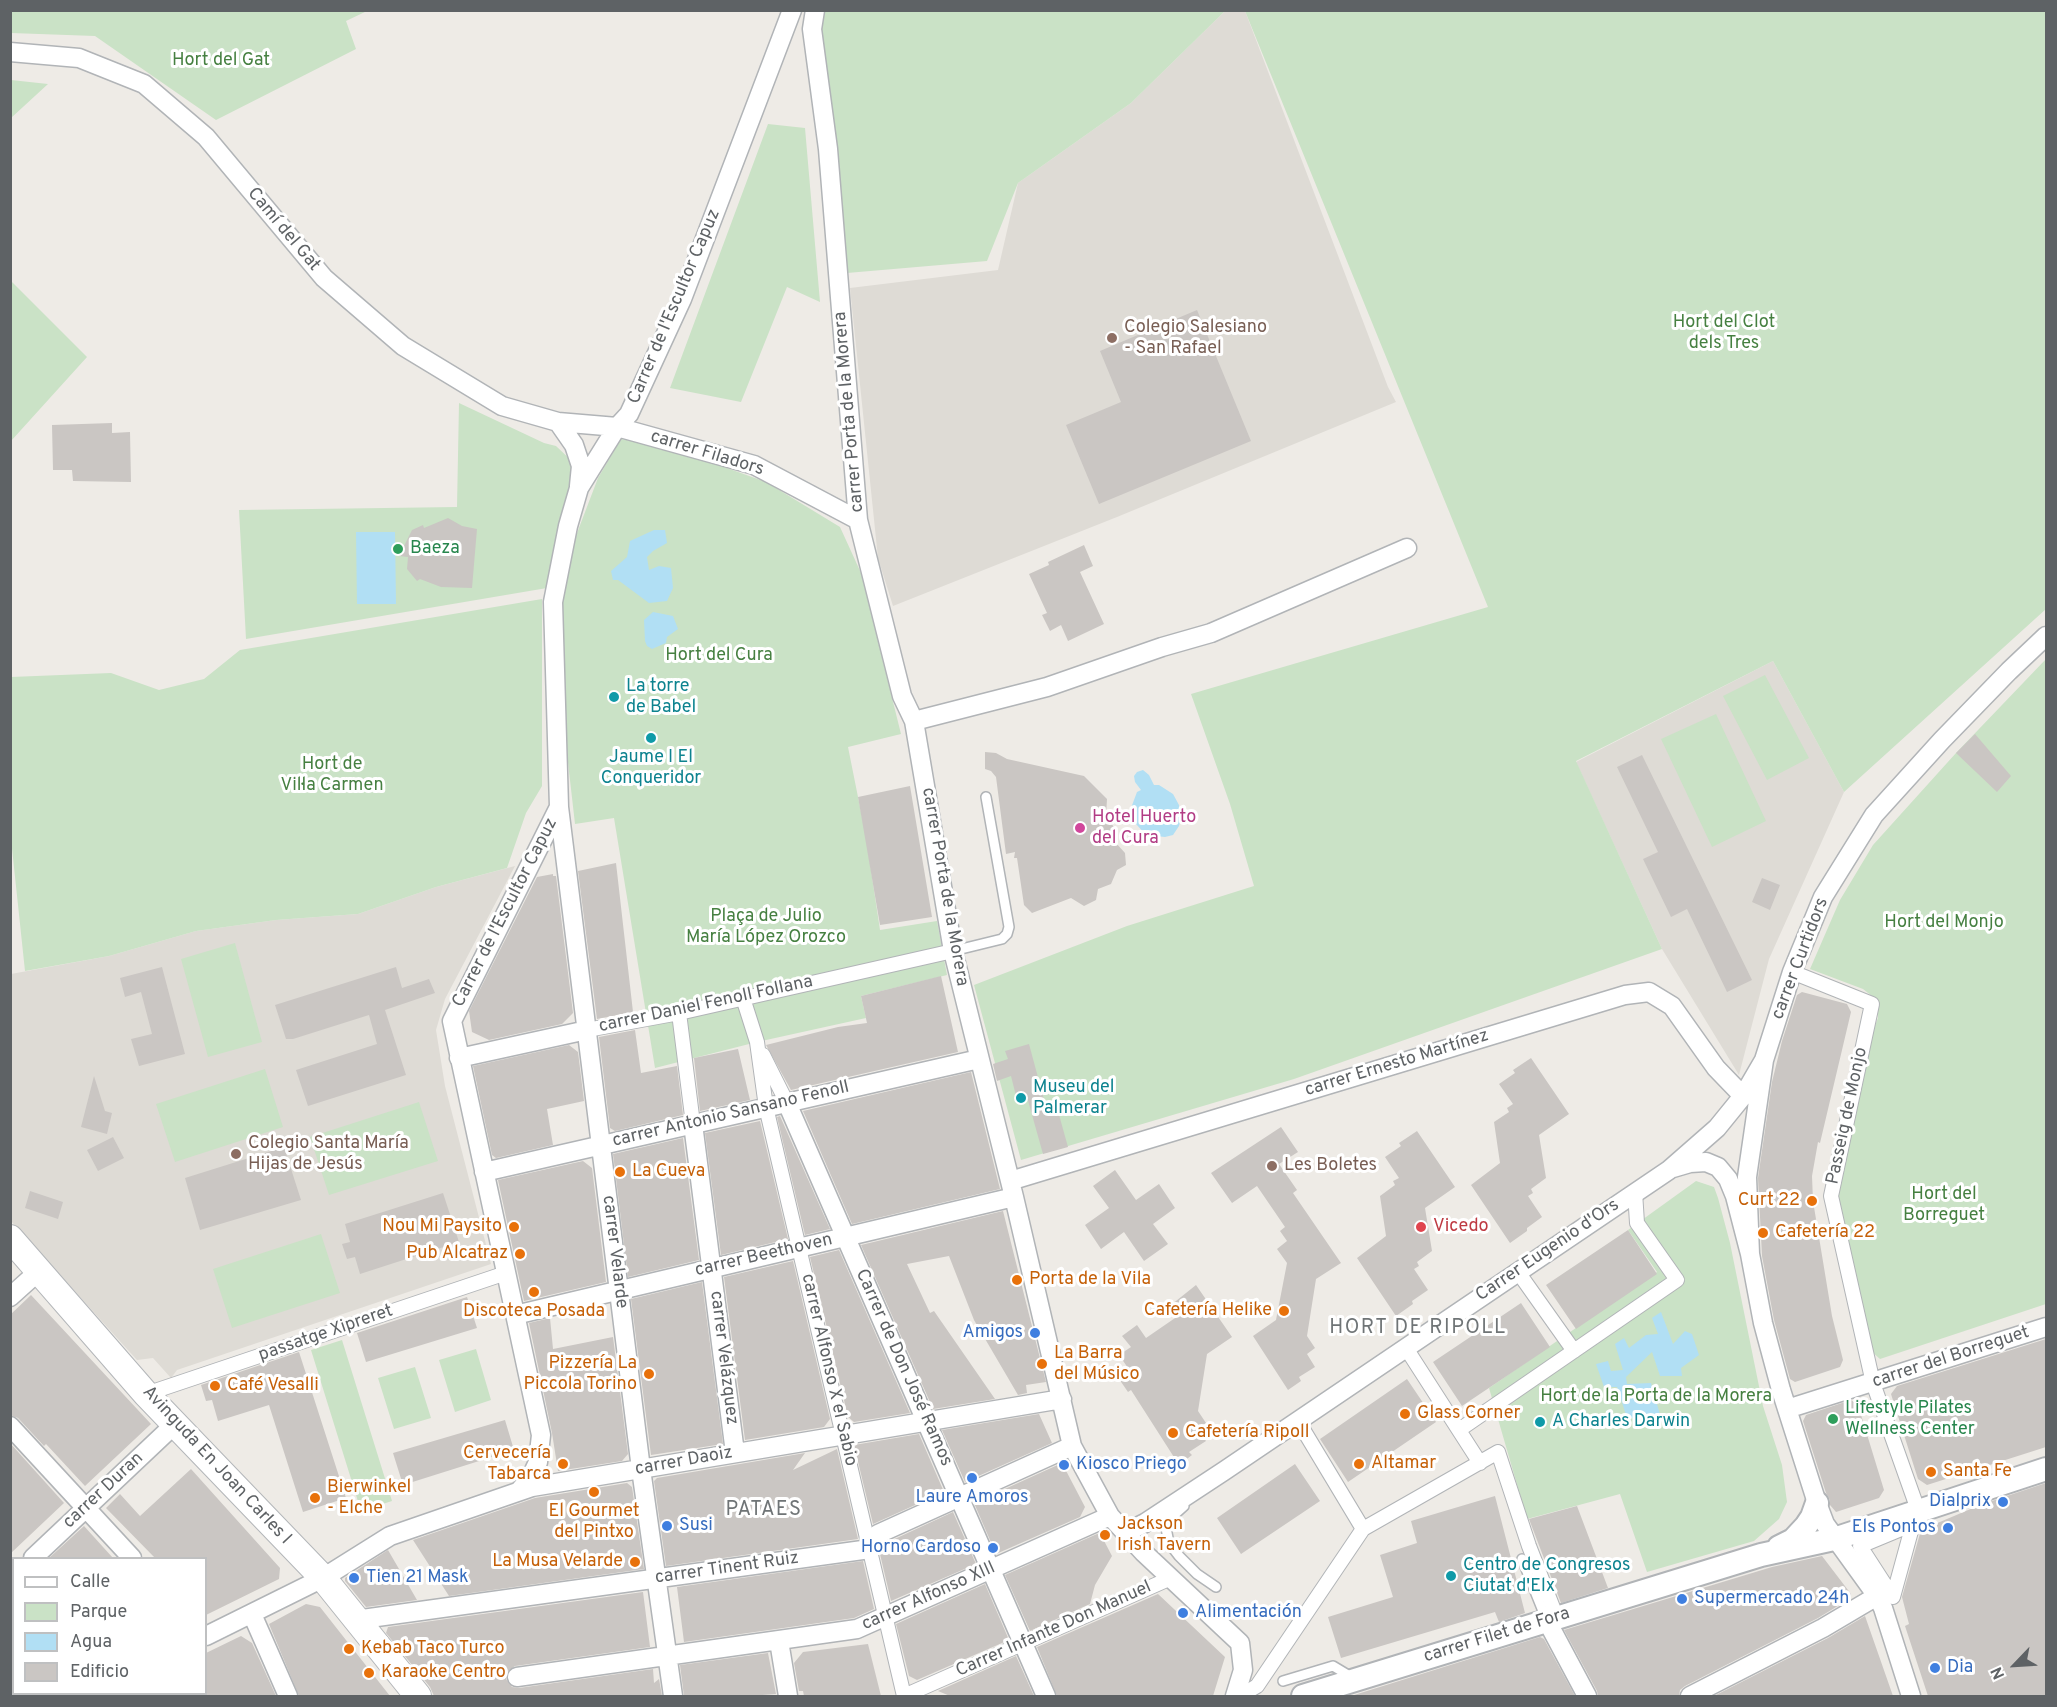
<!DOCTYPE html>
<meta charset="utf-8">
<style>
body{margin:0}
#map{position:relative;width:2057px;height:1707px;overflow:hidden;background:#eeebe6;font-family:Overpass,sans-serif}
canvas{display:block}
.frame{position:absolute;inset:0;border:12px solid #5e6265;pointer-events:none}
.legend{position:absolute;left:12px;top:1557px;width:195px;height:138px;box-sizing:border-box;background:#fff;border:2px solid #bfc0c1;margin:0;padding:8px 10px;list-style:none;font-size:18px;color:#5e6265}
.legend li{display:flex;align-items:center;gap:12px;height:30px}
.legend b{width:30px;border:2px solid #bfc0c1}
.north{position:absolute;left:1985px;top:1635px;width:60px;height:60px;-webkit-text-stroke:4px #fff;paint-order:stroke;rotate:245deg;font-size:16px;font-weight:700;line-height:24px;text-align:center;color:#5e6265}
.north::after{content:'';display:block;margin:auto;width:21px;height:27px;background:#5e6265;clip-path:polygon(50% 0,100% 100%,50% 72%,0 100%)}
</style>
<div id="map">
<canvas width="2057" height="1707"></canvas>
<div class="frame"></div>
<ul class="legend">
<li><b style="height:8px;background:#fff"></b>Calle</li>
<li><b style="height:16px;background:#cae2c6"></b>Parque</li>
<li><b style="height:16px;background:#b1dff4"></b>Agua</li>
<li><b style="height:16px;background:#cac6c3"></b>Edificio</li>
</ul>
<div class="north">N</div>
</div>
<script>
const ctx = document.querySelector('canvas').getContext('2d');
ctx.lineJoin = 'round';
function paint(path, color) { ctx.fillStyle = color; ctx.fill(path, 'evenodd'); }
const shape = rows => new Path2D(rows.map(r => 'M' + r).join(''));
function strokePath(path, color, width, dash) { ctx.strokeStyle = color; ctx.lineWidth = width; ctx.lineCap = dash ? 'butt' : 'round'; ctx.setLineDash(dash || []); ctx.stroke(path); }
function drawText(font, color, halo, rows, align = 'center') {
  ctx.font = font + ' Overpass,sans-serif'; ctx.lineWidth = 6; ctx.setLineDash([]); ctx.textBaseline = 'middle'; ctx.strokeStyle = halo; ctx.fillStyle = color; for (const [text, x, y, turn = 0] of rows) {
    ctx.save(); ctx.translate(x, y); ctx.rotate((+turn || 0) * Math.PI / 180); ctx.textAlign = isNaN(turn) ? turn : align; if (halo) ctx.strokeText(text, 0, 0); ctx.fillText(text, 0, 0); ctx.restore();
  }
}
paint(shape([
 [1225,11,1245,11,1388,387,1396,402,1117,517,893,606,878,558,850,288,998,270,1018,183,1131,103],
 [1773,661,1844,792,1769,959,1739,1075,1662,949,1576,762],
 [515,866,445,999,436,1030,445,1086,491,1264,177,1370,171,1378,153,1358,137,1360,11,1221,11,974,109,956,196,931,276,920,358,914,436,887]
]), '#dedbd5');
paint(shape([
 [11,10,367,10,367,11,346,21,356,49,216,120,95,36,11,33],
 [822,11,1225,11,1131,103,1018,183,987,261,847,273,810,63],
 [1245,11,2046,11,2046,609,1844,792,1773,661,1576,761,1662,949,1294,1079,1021,1160,974,985,1127,926,1254,886,1230,804,1191,694,1488,607],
 [11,80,48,84,11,118,10,80],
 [768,124,805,128,820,302,787,287,741,402,670,388],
 [11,281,87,357,11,441,10,441],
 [459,403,544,443,556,446,575,464,547,588,246,639,239,510,457,507],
 [621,439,671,448,766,482,840,527,861,573,901,734,848,747,866,837,880,930,937,921,947,975,861,996,866,1018,757,1042,655,1068,614,818,575,824,562,710,562,602,574,541,598,478],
 [542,599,542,786,526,813,507,868,436,887,358,914,276,920,196,931,109,956,25,971,11,839,11,677,111,673,159,690,204,679,240,650],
 [2046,659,2046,1304,1880,1359,1871,1351,1837,1192,1862,1058,1878,1018,1877,1000,1863,989,1810,969,1840,900,1873,845,1956,753],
 [1765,675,1809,758,1767,780,1723,696],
 [1716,714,1766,821,1712,847,1661,739],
 [235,943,262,1042,208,1057,181,959],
 [265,1069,283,1127,175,1162,156,1104],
 [419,1102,438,1161,329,1195,310,1137],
 [1696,1181,1714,1187,1718,1198,1730,1243,1763,1406,1782,1465,1787,1502,1779,1519,1754,1541,1647,1572,1620,1494,1527,1519,1489,1388,1657,1272,1628,1230],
 [321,1234,340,1293,232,1328,213,1269],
 [342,1340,392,1501,361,1511,311,1350],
 [476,1349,491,1400,455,1412,439,1360],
 [415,1367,431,1418,394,1429,378,1378]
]), '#cae2c6');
paint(shape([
 [654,530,665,530,667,543,653,551,647,557,649,570,659,566,671,568,673,588,667,601,649,603,618,580,613,580,611,571,627,557,630,541],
 [356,532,395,532,396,604,357,604],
 [653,612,673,616,678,629,667,637,666,643,652,649,647,646,645,641,644,620],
 [1143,770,1149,775,1154,785,1159,785,1173,794,1179,805,1181,818,1179,826,1173,835,1165,837,1146,835,1136,824,1131,808,1137,792,1141,790,1135,782,1134,776,1137,772],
 [1661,1312,1673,1344,1685,1331,1692,1334,1699,1355,1681,1368,1682,1376,1660,1376,1652,1352,1626,1377,1627,1384,1651,1383,1661,1418,1627,1418,1617,1387,1604,1387,1596,1364,1608,1361,1611,1371,1623,1370,1615,1344,1624,1338,1629,1348,1646,1335,1658,1334,1652,1318]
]), '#b1dff4');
paint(shape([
 [1197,310,1251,441,1099,504,1066,425,1121,402,1100,351],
 [112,423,112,433,130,432,131,482,73,481,72,470,53,470,52,425],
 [448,518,462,526,477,529,472,588,441,587,420,579,417,581,407,569,408,557,399,556,412,530,423,525,424,528],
 [1084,545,1093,566,1080,572,1104,624,1068,641,1061,625,1050,631,1042,615,1047,613,1029,574,1049,565,1048,562],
 [1975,734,2011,776,1997,792,1956,753],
 [985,752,996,753,1007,759,1084,776,1107,799,1106,816,1116,830,1116,843,1125,853,1126,865,1117,870,1111,884,1098,889,1096,900,1084,906,1071,898,1032,913,1024,905,1017,858,1014,858,1015,852,1006,854,996,777,991,771,985,769],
 [1642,755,1752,980,1727,992,1687,909,1671,917,1643,859,1658,852,1617,767],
 [910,786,932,917,880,925,858,797],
 [616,863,633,1012,597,1019,578,871],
 [553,874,553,876,556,876,573,1013,562,1024,489,1040,472,1032,469,1011,537,877],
 [1762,878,1780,885,1770,910,1752,902],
 [162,967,185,1054,139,1066,131,1039,152,1034,141,992,125,997,120,978],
 [396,967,402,988,429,979,435,993,385,1010,406,1075,308,1106,296,1070,377,1044,369,1015,293,1039,286,1039,275,1005],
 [941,976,958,1052,791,1090,766,1045,838,1027,867,1023,861,996],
 [1802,992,1847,1004,1851,1012,1820,1143,1818,1142,1812,1176,1813,1201,1832,1316,1843,1360,1840,1367,1795,1382,1790,1379,1774,1320,1762,1256,1758,1178,1772,1082,1782,1041,1797,995],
 [635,1030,641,1073,677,1066,683,1115,615,1131,610,1128,599,1037],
 [1029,1044,1046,1107,1056,1104,1068,1147,1043,1154,1027,1097,1017,1100,1011,1076,997,1081,993,1064,1008,1059,1005,1051],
 [569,1045,578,1052,584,1101,547,1109,553,1145,496,1158,492,1155,473,1066],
 [738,1049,750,1100,700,1111,694,1058],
 [1531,1058,1569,1114,1539,1135,1546,1178,1531,1189,1533,1193,1528,1196,1542,1217,1527,1228,1527,1231,1510,1243,1471,1185,1500,1163,1494,1122,1509,1112,1507,1108,1513,1104,1499,1084,1515,1073,1513,1070],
 [971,1072,1000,1189,852,1224,803,1111],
 [94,1076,105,1111,112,1113,107,1134,81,1127],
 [780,1116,830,1229,805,1235,777,1117],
 [760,1121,788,1239,721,1255,705,1133],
 [1281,1127,1298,1152,1279,1164,1297,1190,1293,1193,1341,1263,1316,1279,1307,1336,1315,1348,1307,1354,1315,1367,1299,1377,1301,1381,1288,1390,1253,1336,1276,1320,1287,1263,1277,1249,1287,1241,1280,1231,1285,1227,1257,1186,1232,1203,1211,1173],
 [1417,1131,1455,1187,1425,1208,1432,1251,1417,1262,1419,1266,1414,1269,1428,1290,1412,1301,1413,1304,1396,1316,1357,1258,1386,1236,1380,1196,1395,1185,1393,1181,1399,1178,1385,1157,1401,1146,1399,1143],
 [113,1137,124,1158,98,1171,87,1150],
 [683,1138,699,1260,628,1277,613,1154],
 [284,1147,301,1200,200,1230,185,1178],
 [583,1161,592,1168,606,1282,524,1301,498,1180],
 [1115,1170,1136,1200,1159,1184,1175,1208,1153,1224,1168,1244,1144,1261,1124,1232,1101,1249,1085,1225,1109,1208,1093,1186],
 [30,1191,63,1202,58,1219,25,1208],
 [443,1193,459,1242,360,1274,355,1257,347,1259,342,1244,350,1242,345,1224],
 [1003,1211,1046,1382,1026,1385,1027,1393,1018,1395,974,1320,949,1256,907,1264,930,1313,934,1311,995,1399,933,1409,861,1245],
 [1628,1230,1657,1274,1576,1329,1546,1285],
 [839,1250,910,1413,854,1422,848,1417,810,1257],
 [793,1261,830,1419,824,1427,745,1440,724,1277],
 [702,1282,723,1444,651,1455,631,1299],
 [1196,1285,1232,1337,1207,1354,1198,1411,1206,1423,1197,1429,1206,1441,1189,1452,1192,1455,1179,1465,1131,1390,1128,1392,1117,1376,1128,1368,1119,1355,1131,1347,1122,1336,1137,1325,1146,1338,1178,1316,1171,1305],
 [31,1295,151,1424,85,1486,46,1444,44,1446,18,1418,10,1415,10,1315],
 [467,1297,477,1328,366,1362,357,1333],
 [1521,1303,1550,1347,1462,1406,1433,1362],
 [550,1318,553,1349,613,1337,628,1454,622,1461,558,1471,552,1433,529,1323],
 [2046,1339,2046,1447,1927,1485,1918,1479,1891,1394,1897,1386],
 [299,1352,346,1498,303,1512,269,1405,218,1421,212,1400,206,1401,201,1385],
 [1407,1379,1436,1422,1348,1482,1320,1439],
 [1851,1400,1858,1405,1884,1490,1879,1498,1836,1512,1830,1505,1830,1500,1826,1493,1803,1421,1806,1415],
 [1039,1414,1052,1443,965,1482,942,1430],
 [505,1420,514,1450,403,1485,393,1453],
 [919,1434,944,1492,873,1524,854,1445],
 [10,1443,64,1503,10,1554],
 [837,1449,858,1539,666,1566,654,1481,657,1478,805,1453,793,1470],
 [1062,1463,1085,1507,1080,1517,996,1554,974,1503],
 [1295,1464,1320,1501,1241,1554,1217,1518],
 [191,1469,280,1568,279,1579,206,1615,206,1558,155,1558,106,1508,120,1494,140,1516],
 [627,1483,632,1487,644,1569,449,1596,413,1540,535,1498],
 [2046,1483,2046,1696,1928,1696,1905,1626,1909,1624,1902,1597,1921,1530,1980,1505],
 [1495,1496,1525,1613,1499,1622,1495,1612,1341,1658,1328,1617,1393,1597,1380,1555,1417,1543,1411,1521],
 [1577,1506,1608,1588,1561,1603,1529,1519],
 [953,1512,976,1564,891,1601,880,1554,886,1543],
 [84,1526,113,1558,49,1558],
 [1097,1534,1101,1535,1112,1556,1095,1585,1090,1604,1030,1631,1005,1575],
 [388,1550,417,1600,366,1607,345,1581,345,1578],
 [1822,1556,1851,1594,1851,1598,1818,1618,1685,1686,1680,1690,1679,1696,1598,1696,1597,1691,1564,1630,1772,1567],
 [863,1561,874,1609,854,1618,684,1642,677,1587],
 [985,1584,1009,1640,917,1680,909,1676,896,1624],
 [643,1592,650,1647,515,1666,507,1672,506,1679,512,1687,519,1688,653,1669,654,1683,659,1679,662,1696,434,1696,430,1687,386,1633,388,1627],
 [1158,1594,1225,1657,1213,1696,1057,1696,1037,1647],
 [306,1604,320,1607,390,1696,299,1696,269,1624],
 [1865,1616,1893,1696,1714,1696,1828,1638],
 [241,1636,252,1643,276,1696,206,1696,206,1653],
 [1540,1637,1544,1639,1575,1696,1351,1696],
 [868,1644,881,1696,804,1696,803,1691,799,1691,794,1663,803,1652],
 [768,1653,776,1694,749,1696,684,1696,680,1665],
 [1016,1656,1034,1696,950,1696,938,1691]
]), '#cac6c3');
const service = shape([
 [953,951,1002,939,1007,934,1009,927,986,797],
 [1184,1506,1174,1515,1166,1528,1169,1543,1179,1556,1197,1574,1216,1587],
 [1522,1559,1547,1621],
 [1283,1681,1333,1666,1353,1678]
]);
const pedestrian = shape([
 [1792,972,1872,1004,1831,1196,1873,1383,1918,1510],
 [743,998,757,1042,766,1107,904,1696],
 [679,1013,693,1124],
 [587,1030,679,1013,953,951],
 [763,1055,787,1103],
 [1518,1272,1574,1351],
 [1406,1348,1480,1463],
 [146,1394,506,1273],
 [1298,1421,1363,1529],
 [1459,1430,1677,1280,1637,1223,1635,1192],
 [1913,1524,1893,1597,1860,1546,1913,1524],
 [904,1696,1171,1578],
 [1240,1696,1257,1686,1363,1529,1498,1452,1529,1546,1557,1618]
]);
const minor = shape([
 [815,10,812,29,828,149,858,520,902,696,914,721,953,951,1014,1197,1072,1446,1110,1516,1143,1552,1240,1643,1243,1670,1235,1696],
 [10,52,79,58,144,84,206,137,324,278,403,346,502,406,558,422,617,427,754,465,858,520],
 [558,422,574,445,581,466,579,486],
 [914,721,1047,687,1162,647,1211,633,1407,548],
 [459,1058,587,1030],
 [787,1103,1046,1696],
 [693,1124,735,1453],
 [1673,1168,1690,1163,1706,1162,1718,1167,1728,1179,1735,1196,1750,1254,1763,1323,1781,1390,1817,1503,1825,1524,1877,1596,1883,1608,1911,1696],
 [484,1172,979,1059],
 [1010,1181,1625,995,1649,992,1672,1006,1716,1068,1743,1096],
 [1750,1254,1747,1177,1764,1060,1792,972,1823,897,1874,815,1942,740,2009,671,2046,636],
 [10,1297,40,1270],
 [515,1315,1014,1197],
 [1787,1409,2046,1327],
 [10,1426,132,1558],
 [519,1491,531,1477,538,1462,541,1435,452,1021,559,807],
 [1125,1533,1145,1523,1224,1471,1669,1170,1717,1128,1743,1096,1764,1060],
 [33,1558,175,1424],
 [10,1580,14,1577],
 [10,1593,14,1597],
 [252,1614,288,1696],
 [355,1620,870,1549,878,1534,1072,1446],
 [1547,1621,1587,1696],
 [206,1636,323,1578,390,1536,532,1487,1062,1399],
 [779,1641,788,1696],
 [517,1677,857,1629,1110,1516],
 [171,1694,173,1696],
 [82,1696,88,1694],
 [673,1696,641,1469,559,807,553,602,568,526,579,488,617,427,629,414,682,299,792,10],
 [1690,1696,1823,1628,1877,1596]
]);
const tertiary = shape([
 [1779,1547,1793,1540,1806,1526,1812,1517,1817,1503],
 [1303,1696,1761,1555,1834,1539,2046,1469]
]);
const secondary = shape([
 [10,1238,146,1394,323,1578,418,1696]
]);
strokePath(service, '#b1b4b7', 12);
strokePath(pedestrian, '#b1b4b7', 16);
strokePath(minor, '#b1b4b7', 21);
strokePath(tertiary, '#b1b4b7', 26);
strokePath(secondary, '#b3b6b9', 28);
strokePath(service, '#fff', 9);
strokePath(pedestrian, '#fff', 14);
strokePath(minor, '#fff', 18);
strokePath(tertiary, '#fff', 22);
strokePath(secondary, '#fff', 26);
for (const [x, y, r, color] of [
 [1112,338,6,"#8d6e63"],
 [398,549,6,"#2e9e5b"],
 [614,697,6,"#0f9aa8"],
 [651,738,6,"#0f9aa8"],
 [1080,828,6,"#d1479c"],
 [1021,1098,6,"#0f9aa8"],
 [236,1154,6,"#8d6e63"],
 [1272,1166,6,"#8d6e63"],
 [620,1172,6,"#e8710a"],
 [1812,1201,6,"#e8710a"],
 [514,1227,6,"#e8710a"],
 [1421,1227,6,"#e0444e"],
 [1763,1233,6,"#e8710a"],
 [520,1254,6,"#e8710a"],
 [1017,1280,6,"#e8710a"],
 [534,1292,6,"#e8710a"],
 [1284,1311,6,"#e8710a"],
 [1035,1333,6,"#3f7fe0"],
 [1042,1364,6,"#e8710a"],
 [649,1374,6,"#e8710a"],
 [215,1386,6,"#e8710a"],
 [1405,1414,6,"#e8710a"],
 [1833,1419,6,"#2e9e5b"],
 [1540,1422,6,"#0f9aa8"],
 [1173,1433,6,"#e8710a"],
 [563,1464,6,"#e8710a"],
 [1359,1464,6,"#e8710a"],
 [1064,1465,6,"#3f7fe0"],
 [1931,1472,6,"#e8710a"],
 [972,1478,6,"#3f7fe0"],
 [594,1492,6,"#e8710a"],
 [315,1498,6,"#e8710a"],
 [2003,1502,6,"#3f7fe0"],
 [667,1526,6,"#3f7fe0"],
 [1948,1528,6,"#3f7fe0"],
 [1105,1535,6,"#e8710a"],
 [993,1548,6,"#3f7fe0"],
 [635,1562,6,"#e8710a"],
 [1451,1576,6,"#0f9aa8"],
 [354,1578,6,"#3f7fe0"],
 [1682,1599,6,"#3f7fe0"],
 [1183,1613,6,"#3f7fe0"],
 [349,1649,6,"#e8710a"],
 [1935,1668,6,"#3f7fe0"],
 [369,1673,6,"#e8710a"]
]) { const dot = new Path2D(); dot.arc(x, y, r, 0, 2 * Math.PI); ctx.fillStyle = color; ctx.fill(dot); strokePath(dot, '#fff', 2); }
drawText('18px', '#468041', '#fff', [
 ["Hort del Gat",221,61],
 ["Hort del Clot",1724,323],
 ["dels Tres",1724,344],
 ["Hort del Cura",719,656],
 ["Hort de",332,765],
 ["Vil·la Carmen",332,786],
 ["Plaça de Julio",766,917],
 ["María López Orozco",766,938],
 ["Hort del Monjo",1944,923],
 ["Hort del",1944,1195],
 ["Borreguet",1944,1216],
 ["Hort de la Porta de la Morera",1656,1397]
]);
drawText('18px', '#5e6265', '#fff', [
 ["Camí del Gat",283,230,50],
 ["Carrer de l'Escultor Capuz",675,307,-67],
 ["carrer Porta de la Morera",850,412,-95],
 ["carrer Filadors",707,454,17],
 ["carrer Porta de la Morera",944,887,80],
 ["Carrer de l'Escultor Capuz",506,913,-63],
 ["carrer Curtidors",1801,959,-69],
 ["carrer Daniel Fenoll Follana",706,1005,-12],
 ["carrer Ernesto Martínez",1397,1064,-17],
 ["carrer Antonio Sansano Fenoll",731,1115,-13],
 ["Passeig de Monjo",1848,1116,-78],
 ["Carrer Eugenio d'Ors",1548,1251,-34],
 ["carrer Velarde",614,1252,83],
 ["carrer Beethoven",764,1256,-13],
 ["passatge Xipreret",326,1334,-19],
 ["carrer Velázquez",723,1358,83],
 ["carrer del Borreguet",1951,1358,-18],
 ["Carrer de Don José Ramos",903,1368,66],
 ["carrer Alfonso X el Sabio",828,1370,77],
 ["carrer Daoiz",684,1462,-10],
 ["Avinguda En Joan Carles I",216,1466,47],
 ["carrer Duran",104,1491,-43],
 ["carrer Tinent Ruiz",727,1569,-8],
 ["carrer Alfonso XIII",929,1597,-24],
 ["Carrer Infante Don Manuel",1054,1630,-24],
 ["carrer Filet de Fora",1497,1636,-17]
]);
drawText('18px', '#785e54', '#fff', [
 ["Colegio Salesiano",1124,328],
 ["- San Rafael",1124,349],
 ["Colegio Santa María",248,1144],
 ["Hijas de Jesús",248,1165],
 ["Les Boletes",1284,1166]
], 'left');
drawText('18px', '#27864d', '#fff', [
 ["Baeza",410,549],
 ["Lifestyle Pilates",1845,1409],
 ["Wellness Center",1845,1430]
], 'left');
drawText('18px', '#0d838f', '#fff', [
 ["La torre",626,687],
 ["de Babel",626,708],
 ["Jaume I El",651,758,"center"],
 ["Conqueridor",651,779,"center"],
 ["Museu del",1033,1088],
 ["Palmerar",1033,1109],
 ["A Charles Darwin",1552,1422],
 ["Centro de Congresos",1463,1566],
 ["Ciutat d'Elx",1463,1587]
], 'left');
drawText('18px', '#b23c85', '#fff', [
 ["Hotel Huerto",1092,818],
 ["del Cura",1092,839]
], 'left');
drawText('18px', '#c56008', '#fff', [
 ["La Cueva",632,1172],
 ["Curt 22",1800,1201,"right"],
 ["Nou Mi Paysito",502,1227,"right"],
 ["Cafetería 22",1775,1233],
 ["Pub Alcatraz",508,1254,"right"],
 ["Porta de la Vila",1029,1280],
 ["Cafetería Helike",1272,1311,"right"],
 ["Discoteca Posada",534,1312,"center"],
 ["La Barra",1054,1354],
 ["del Músico",1054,1375],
 ["Pizzería La",637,1364,"right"],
 ["Piccola Torino",637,1385,"right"],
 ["Café Vesalli",227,1386],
 ["Glass Corner",1417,1414],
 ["Cafetería Ripoll",1185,1433],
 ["Cervecería",551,1454,"right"],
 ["Tabarca",551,1475,"right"],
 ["Altamar",1371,1464],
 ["Santa Fe",1943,1472],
 ["Bierwinkel",327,1488],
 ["- Elche",327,1509],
 ["El Gourmet",594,1512,"center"],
 ["del Pintxo",594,1533,"center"],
 ["Jackson",1117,1525],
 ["Irish Tavern",1117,1546],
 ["La Musa Velarde",623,1562,"right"],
 ["Kebab Taco Turco",361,1649],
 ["Karaoke Centro",381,1673]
], 'left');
drawText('18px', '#be3a42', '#fff', [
 ["Vicedo",1433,1227]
], 'left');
drawText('18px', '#366cbe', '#fff', [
 ["Amigos",1023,1333,"right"],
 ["Kiosco Priego",1076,1465],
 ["Laure Amoros",972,1498,"center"],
 ["Dialprix",1991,1502,"right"],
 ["Susi",679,1526],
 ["Els Pontos",1936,1528,"right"],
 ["Horno Cardoso",981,1548,"right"],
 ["Tien 21 Mask",366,1578],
 ["Supermercado 24h",1694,1599],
 ["Alimentación",1195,1613],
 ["Dia",1947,1668]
], 'left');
ctx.letterSpacing = '1.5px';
drawText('20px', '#6f7476', '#fff', [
 ["HORT DE RIPOLL",1418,1329],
 ["PATAES",764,1511]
]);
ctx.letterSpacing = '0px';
</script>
